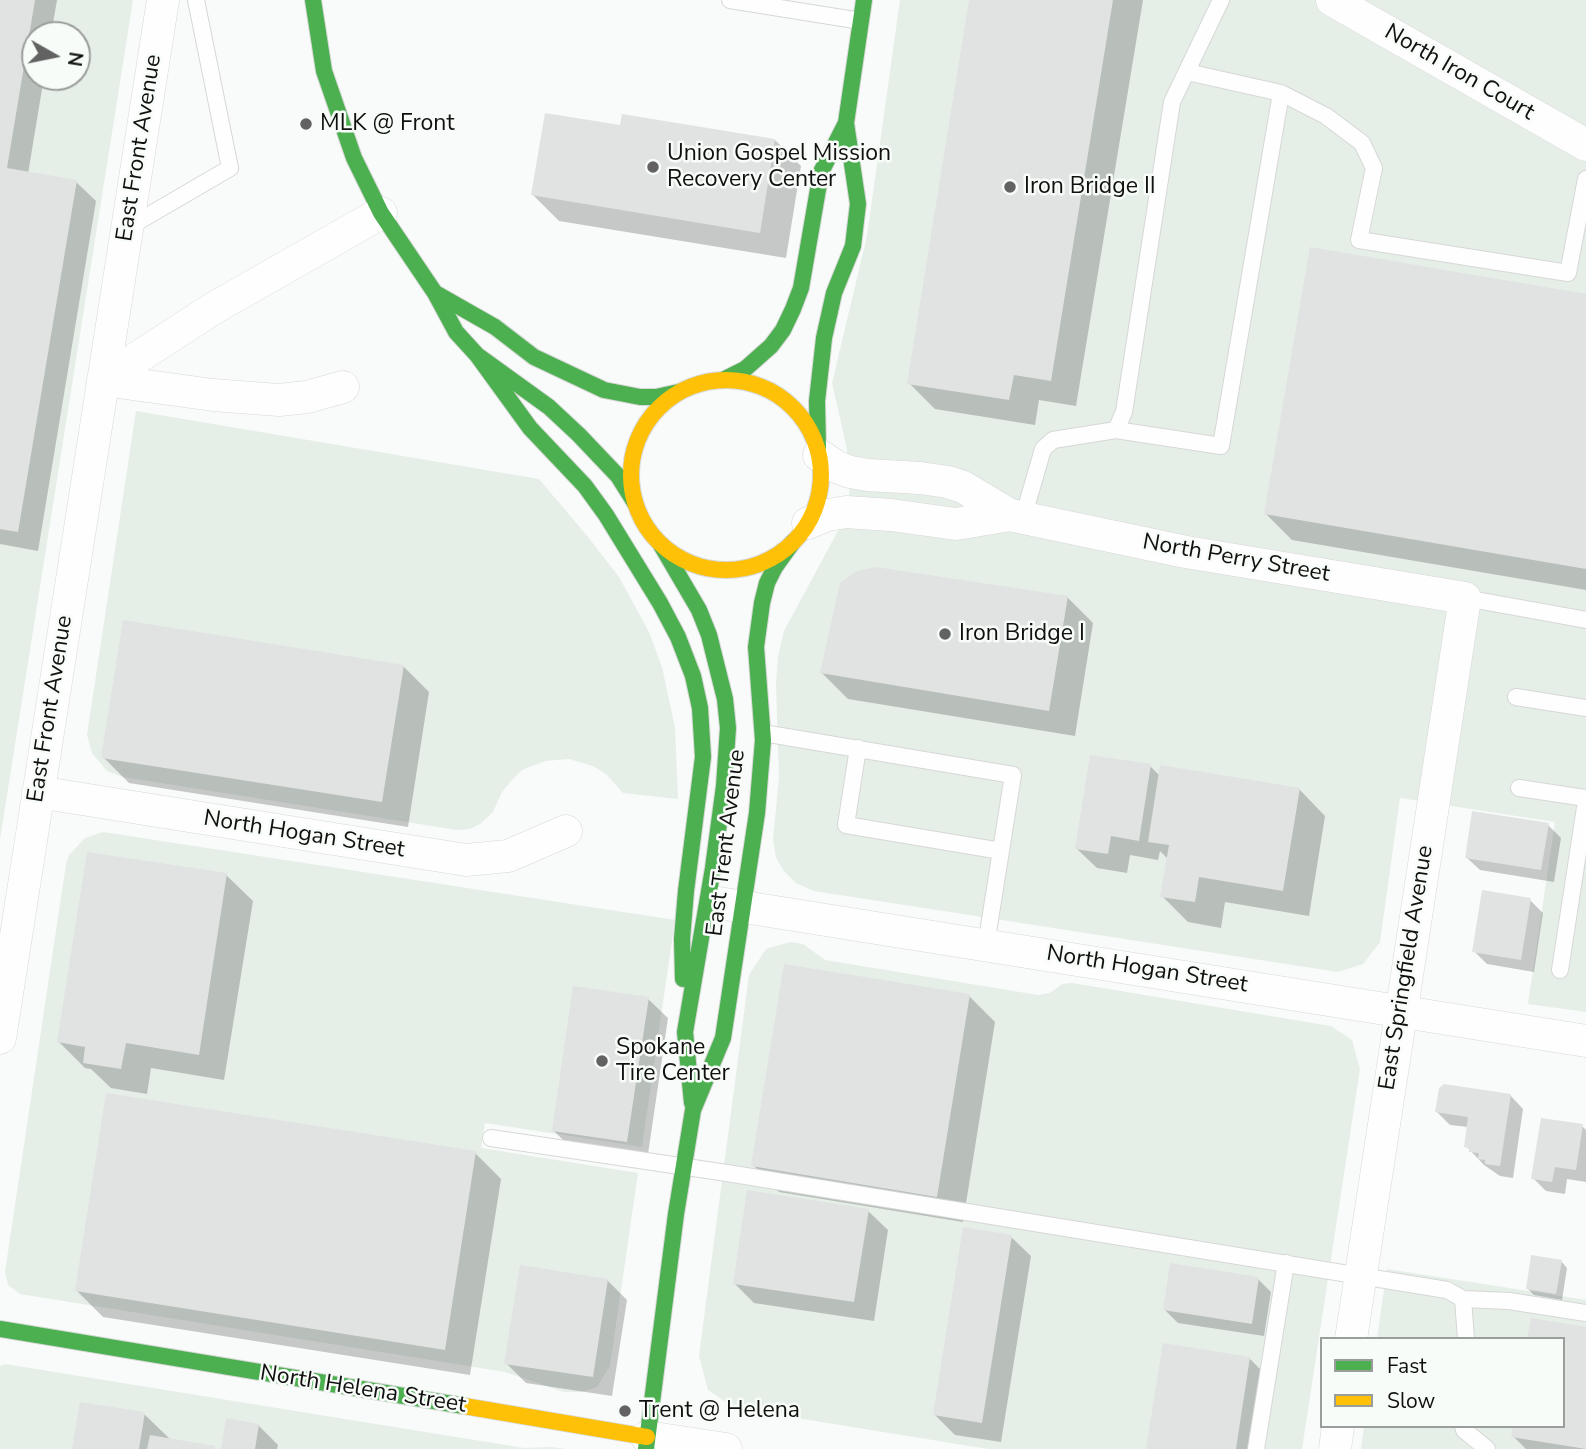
<!DOCTYPE html>
<style>
body{margin:0}
#map{position:relative;width:1586px;height:1449px;overflow:hidden;background:#f8fbf9;font-family:"Nunito Sans",sans-serif}
canvas{display:block}
.legend{position:absolute;left:1320px;top:1337px;width:245px;height:91px;box-sizing:border-box;background:#f7fcf8;border:2px solid #9a9e9b;margin:0;padding:9px 12px;list-style:none;font-size:21px;color:#0f100f}
.legend li{display:flex;align-items:center;gap:14px;height:35px}
.legend b{width:35px;border:2px solid #9a9e9b}
.north{position:absolute;left:21px;top:21px;width:70px;height:70px;box-sizing:border-box;background:#f7fcf8;border:2px solid #9a9e9b;border-radius:50%;rotate:99deg;font-size:19px;font-weight:700;line-height:28px;text-align:center;color:#0f100f}
.north::after{content:'';display:block;margin:auto;width:24px;height:32px;background:#616261;clip-path:polygon(50% 0,100% 100%,50% 72%,0 100%)}
</style>
<div id="map">
<canvas width="1586" height="1449"></canvas>
<ul class="legend">
<li><b style="height:9px;background:#4caf50"></b>Fast</li>
<li><b style="height:9px;background:#ffc107"></b>Slow</li>
</ul>
<div class="north">N</div>
</div>
<script>
const ctx = document.querySelector('canvas').getContext('2d');
ctx.lineJoin = 'round';
function paint(path, color) { ctx.fillStyle = color; ctx.fill(path, 'evenodd'); }
const shape = rows => new Path2D(rows.map(r => 'M' + r).join(''));
function strokePath(path, color, width, dash) { ctx.strokeStyle = color; ctx.lineWidth = width; ctx.lineCap = dash ? 'butt' : 'round'; ctx.setLineDash(dash || []); ctx.stroke(path); }
function drawText(font, color, halo, rows, align = 'center') {
  ctx.font = font + ' "Nunito Sans",sans-serif'; ctx.lineWidth = 5; ctx.setLineDash([]); ctx.textBaseline = 'middle'; ctx.strokeStyle = halo; ctx.fillStyle = color; for (const [text, x, y, turn = 0] of rows) {
    ctx.save(); ctx.translate(x, y); ctx.rotate((+turn || 0) * Math.PI / 180); ctx.textAlign = isNaN(turn) ? turn : align; if (halo) ctx.strokeText(text, 0, 0); ctx.fillText(text, 0, 0); ctx.restore();
  }
}
paint(shape([
 [0,0,133,0,0,839],
 [35,35,77,35,77,77,35,77],
 [900,0,1586,0,1586,1012,1528,1004,1555,822,1400,798,1380,942,1363,964,1338,972,814,891,796,883,784,871,776,858,773,840,779,777,776,685,778,656,784,631,840,527,848,503,851,478,846,445,832,383,867,236],
 [136,411,539,479,588,537,619,577,649,632,662,667,675,728,678,799,623,793,606,774,593,766,569,759,545,761,522,770,512,780,502,792,493,812,480,824,470,829,457,830,123,777,107,771,92,753,87,735],
 [103,832,675,920,642,1147,485,1123,481,1148,638,1173,610,1366,597,1387,581,1392,564,1392,505,1372,20,1294,8,1285,5,1272,66,864,69,855,85,838],
 [790,942,803,944,825,960,1038,995,1050,993,1062,984,1072,983,1331,1026,1352,1040,1360,1069,1302,1449,988,1449,735,1408,708,1390,699,1356,749,975,766,949],
 [1387,1269,1586,1300,1586,1449,1361,1449,1364,1426,1563,1426,1563,1339,1377,1339],
 [5,1364,524,1448,551,1447,566,1449,0,1449,0,1366]
]), '#e6eee8');
paint(shape([
 [0,0,57,0,51,35,35,35,35,77,44,77,28,174,76,182,96,201,38,551,0,544],
 [971,0,1143,0,1076,406,1039,400,1035,425,935,409,909,383],
 [621,127,775,140,801,166,786,258,559,221,533,195],
 [1586,296,1586,590,1292,540,1266,514],
 [1067,597,1093,623,1075,736,848,699,822,673],
 [403,666,429,692,408,827,129,783,103,757],
 [1150,766,1160,776,1299,789,1325,816,1309,916,1225,902,1221,928,1188,922,1162,896,1168,859,1160,851,1158,860,1130,855,1127,873,1097,868,1077,849],
 [1548,825,1561,838,1554,882,1480,870,1466,857],
 [226,875,253,901,224,1080,151,1068,147,1094,111,1088,91,1069,85,1068,59,1042],
 [1530,900,1543,913,1534,972,1487,964,1474,951],
 [969,996,995,1022,963,1222,779,1192,753,1165],
 [648,999,668,1018,647,1161,574,1151,554,1131],
 [1510,1095,1523,1109,1513,1178,1500,1176,1484,1165,1466,1146,1468,1127,1450,1125,1437,1112],
 [1582,1126,1586,1130,1586,1182,1567,1179,1565,1194,1546,1191,1533,1178],
 [475,1153,501,1179,470,1375,103,1317,77,1291],
 [868,1211,888,1230,874,1321,754,1303,734,1283],
 [1011,1237,1031,1256,1001,1442,955,1435,935,1415],
 [1561,1261,1567,1268,1562,1300,1534,1295,1528,1289],
 [1258,1279,1271,1292,1264,1336,1178,1323,1165,1310],
 [607,1280,627,1300,612,1396,526,1383,506,1363],
 [1586,1329,1586,1449,1526,1449,1513,1436,1563,1426],
 [1249,1358,1269,1378,1258,1449,1147,1449],
 [144,1414,171,1440,215,1449,74,1449],
 [258,1425,278,1445,277,1449,222,1449]
]), '#0003');
paint(shape([
 [0,0,35,0,7,168,77,180,18,532,0,529],
 [969,0,1113,0,1051,381,1014,375,1009,400,907,384],
 [545,113,620,125,622,114,775,139,760,233,531,195],
 [1310,247,1586,294,1586,569,1264,514],
 [876,567,1068,596,1049,711,820,673,840,583,857,571],
 [123,620,404,665,382,802,101,758],
 [1090,755,1151,764,1139,841,1111,836,1108,854,1075,849],
 [1160,765,1300,788,1283,891,1199,877,1195,902,1160,897,1169,845,1148,842],
 [1472,811,1549,823,1541,870,1465,858],
 [87,852,227,873,199,1055,126,1043,121,1069,83,1063,85,1047,57,1042],
 [1482,890,1531,898,1521,960,1472,952],
 [784,964,970,994,937,1197,751,1166],
 [573,986,649,997,627,1142,552,1131],
 [1444,1084,1511,1094,1500,1166,1485,1164,1485,1160,1478,1159,1479,1153,1469,1152,1469,1148,1464,1147,1468,1117,1435,1112,1439,1088],
 [106,1093,476,1151,445,1350,75,1291],
 [1541,1118,1583,1124,1576,1170,1555,1167,1552,1182,1531,1179],
 [747,1190,869,1209,854,1302,733,1284],
 [963,1227,1012,1235,982,1423,933,1415],
 [1531,1255,1562,1260,1556,1294,1526,1289],
 [1170,1263,1259,1277,1252,1324,1163,1310],
 [520,1265,608,1279,593,1377,504,1364],
 [1531,1318,1586,1327,1586,1449,1511,1437,1513,1426,1563,1426,1563,1339,1527,1339],
 [1163,1343,1250,1357,1236,1449,1146,1449],
 [80,1402,145,1412,139,1449,72,1449],
 [226,1418,259,1424,255,1449,221,1449],
 [150,1435,215,1446,214,1449,147,1449]
]), '#e1e3e2');
const lane = shape([
 [730,0,861,21],
 [1281,93,1326,116,1362,143,1374,168,1359,240,1568,273,1586,179],
 [127,228,230,168,196,0],
 [1116,430,1221,446,1281,93,1187,72],
 [1023,518,1043,449,1053,440,1116,430,1124,412,1172,102,1221,0],
 [1465,598,1586,620],
 [1516,697,1586,708],
 [763,733,1013,775,986,945],
 [858,748,846,825,1001,851],
 [1519,788,1586,798],
 [1560,970,1586,801],
 [491,1138,727,1173,1447,1290,1463,1299,1466,1339],
 [1463,1299,1509,1301,1586,1313],
 [1463,1426,1464,1430,1487,1449],
 [1256,1449,1286,1263]
]);
const street = shape([
 [1332,0,1586,145],
 [103,380,214,308,381,213],
 [103,380,213,395,279,400,307,397,343,387],
 [819,455,837,467,850,472,868,475,920,478,948,482,963,487,1010,515,1186,552,1465,598,1351,1339],
 [808,523,828,515,846,512,891,515,956,524,1010,515],
 [38,792,466,860,508,856,566,831],
 [719,903,1586,1041],
 [0,1038,163,0],
 [647,1437,726,1449],
 [1335,1449,1338,1426]
]);
const fast = shape([
 [313,0,324,71,354,158,381,213,435,293,456,332,477,355,549,407,579,435,618,476,635,503],
 [437,294,495,327,534,357,604,390,640,397,656,397,679,392],
 [477,355,530,428,585,486,606,515,660,603,678,637,693,676,700,708,703,757,686,891,682,939,683,979],
 [725,379,745,369,771,346,783,330,793,309,801,288,821,172,846,123],
 [818,447,817,401,824,338,834,293,853,246,858,204,846,123,864,0],
 [661,545,699,610,709,635,725,699,728,728,724,786,713,868,685,1032,692,1103],
 [0,1329,464,1406],
 [646,1449,676,1214,693,1110,723,1038,757,813,763,740,756,647,762,603,767,583,775,567,793,542]
]);
const slow = shape([
 '631 475a95 95 0 1 1 190 0a95 95 0 1 1-190 0Z',
 [464,1406,647,1437]
]);
strokePath(lane, '#d6d8d6', 18);
strokePath(street, '#d6d8d6', 33);
strokePath(fast, '#d6d8d6', 18);
strokePath(slow, '#d6d8d6', 18);
strokePath(lane, '#fefefe', 16);
strokePath(street, '#fefefe', 32);
strokePath(fast, '#4caf50', 16);
strokePath(slow, '#ffc107', 16);
for (const [x, y, r, color] of [
 [306,124,7,"#616261"],
 [653,167,7,"#616261"],
 [1010,187,7,"#616261"],
 [945,634,7,"#616261"],
 [602,1061,7,"#616261"],
 [625,1411,7,"#616261"]
]) { const dot = new Path2D(); dot.arc(x, y, r, 0, 2 * Math.PI); ctx.fillStyle = color; ctx.fill(dot); strokePath(dot, '#f7fcf8', 2.5); }
drawText('23px', '#0f100f', '#f7fcf8', [
 ["North Iron Court",1459,73,30],
 ["East Front Avenue",140,148,-81],
 ["North Perry Street",1236,559,10],
 ["East Front Avenue",51,709,-81],
 ["North Hogan Street",304,835,9],
 ["East Trent Avenue",727,843,-83],
 ["East Springfield Avenue",1407,968,-81],
 ["North Hogan Street",1147,970,9],
 ["North Helena Street",363,1390,9]
]);
drawText('23px', '#0f100f', '#f7fcf8', [
 ["MLK @ Front",320,124],
 ["Union Gospel Mission",667,154],
 ["Recovery Center",667,180],
 ["Iron Bridge II",1024,187],
 ["Iron Bridge I",959,634],
 ["Spokane",616,1048],
 ["Tire Center",616,1074],
 ["Trent @ Helena",639,1411]
], 'left');
</script>
